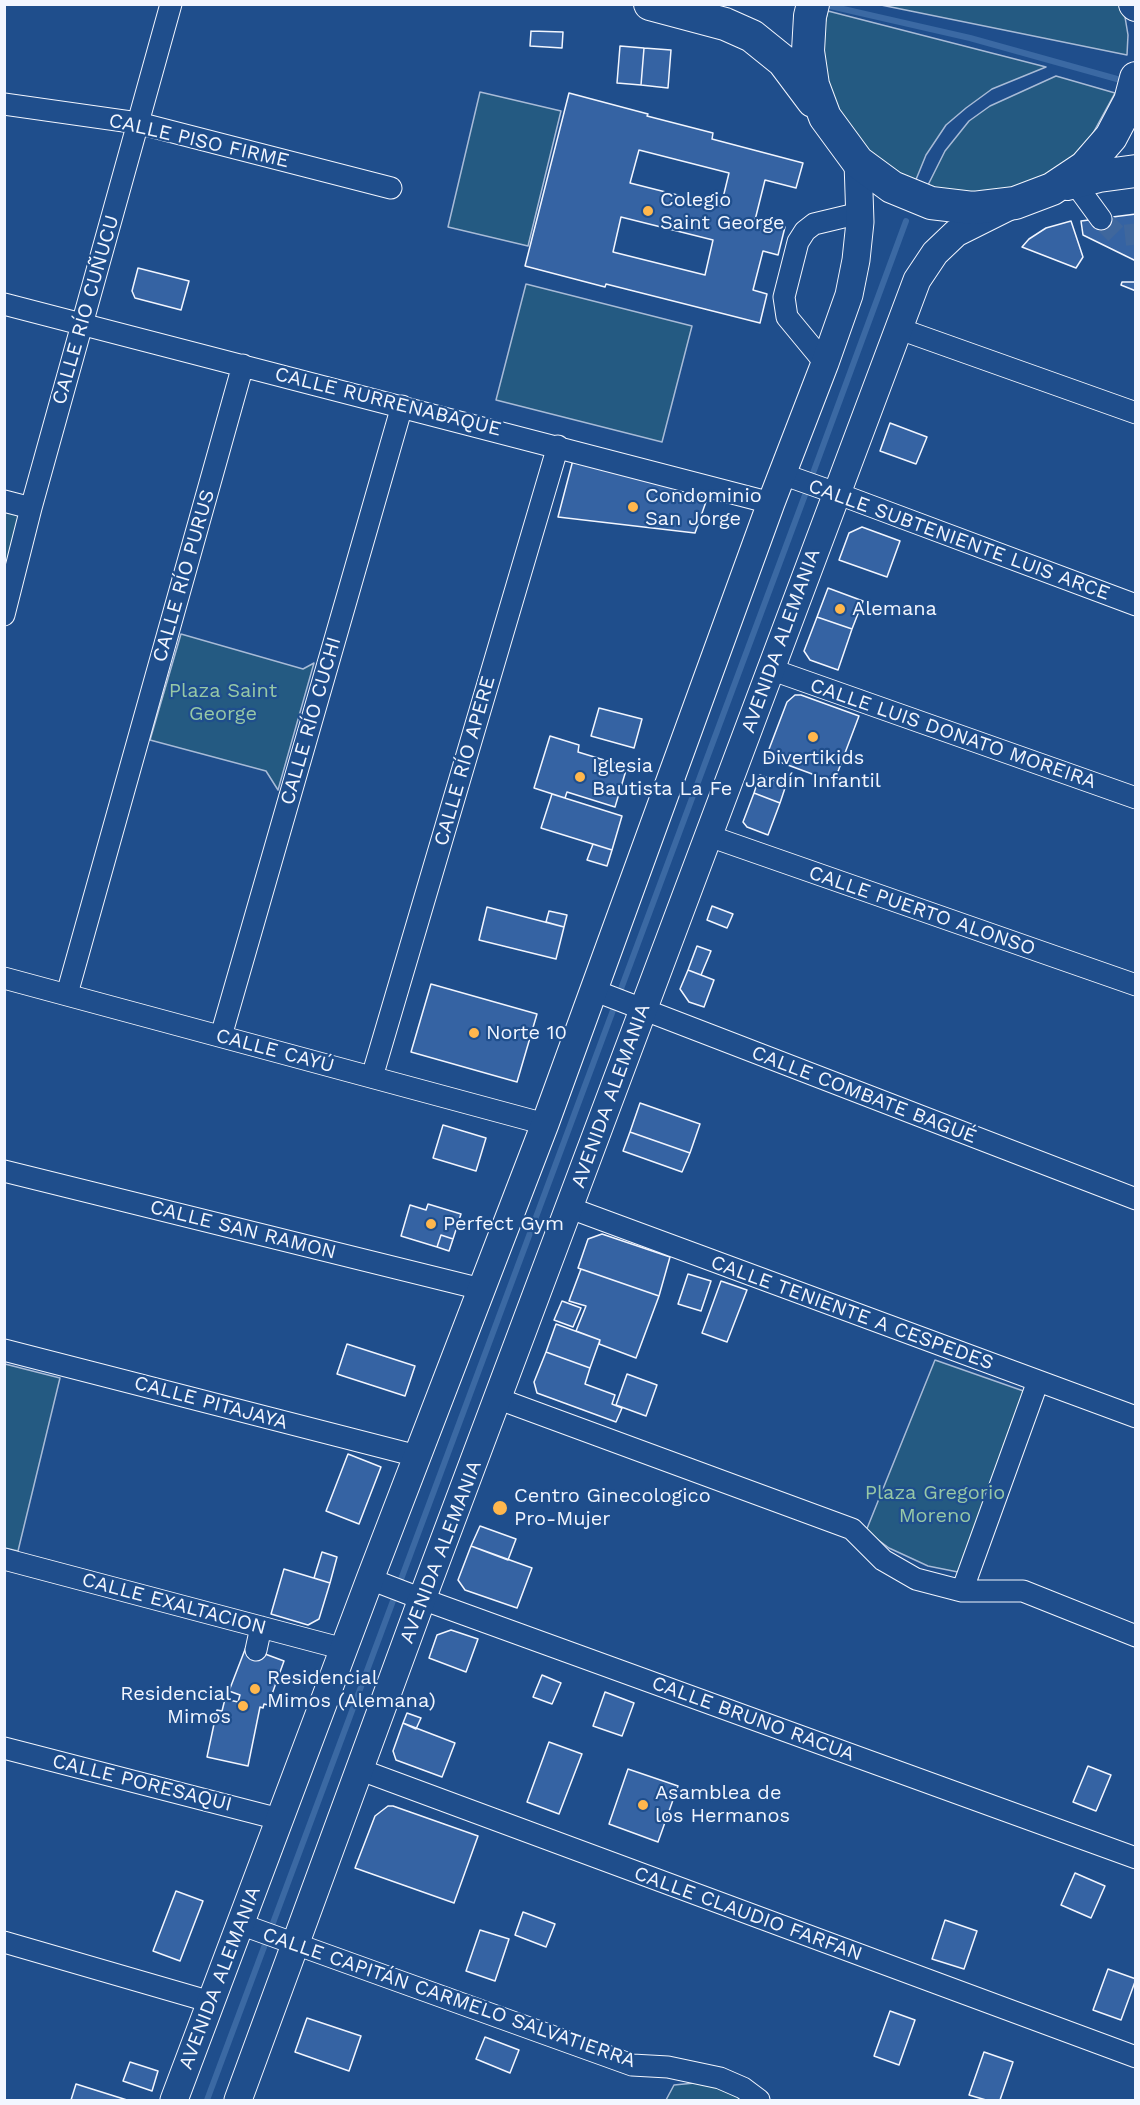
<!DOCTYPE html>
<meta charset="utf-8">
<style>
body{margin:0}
#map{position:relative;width:1140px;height:2105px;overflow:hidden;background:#1f4e8c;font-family:"Work Sans",sans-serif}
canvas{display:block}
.frame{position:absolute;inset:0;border:6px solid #f2f6ff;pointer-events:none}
</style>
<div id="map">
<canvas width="1140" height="2105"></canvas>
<div class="frame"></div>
</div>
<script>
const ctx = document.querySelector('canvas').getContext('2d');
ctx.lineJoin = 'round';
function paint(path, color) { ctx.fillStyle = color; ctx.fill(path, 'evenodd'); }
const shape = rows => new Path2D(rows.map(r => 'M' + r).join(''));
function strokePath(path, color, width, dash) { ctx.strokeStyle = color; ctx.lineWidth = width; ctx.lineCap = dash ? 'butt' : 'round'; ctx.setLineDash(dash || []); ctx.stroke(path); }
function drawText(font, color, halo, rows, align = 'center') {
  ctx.font = font + ' "Work Sans",sans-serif'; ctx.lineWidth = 4.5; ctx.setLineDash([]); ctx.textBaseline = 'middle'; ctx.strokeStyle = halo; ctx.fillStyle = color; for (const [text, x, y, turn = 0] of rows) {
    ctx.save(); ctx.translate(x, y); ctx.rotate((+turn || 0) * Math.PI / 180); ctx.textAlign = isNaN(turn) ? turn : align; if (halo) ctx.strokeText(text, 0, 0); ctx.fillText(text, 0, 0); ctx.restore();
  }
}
const green = shape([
 [881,5,1123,5,1128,35,1127,55,881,5],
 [828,11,1046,67,992,89,966,108,946,125,926,155,915,182,890,170,869,154,839,111,823,66,821,39,828,11],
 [1056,76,1115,93,1092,135,1065,165,1031,184,1000,194,953,193,927,187,945,151,969,121,990,106,1056,76],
 [480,92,561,111,528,246,448,227,480,92],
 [526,284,692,326,662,442,496,400,526,284],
 [5,506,14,508,20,522,5,571,5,506],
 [181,634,303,669,314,663,278,790,266,771,150,740,181,634],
 [935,1360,1032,1394,968,1574,928,1566,889,1548,866,1531,935,1360],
 [5,1364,60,1378,18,1551,5,1548,5,1364],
 [705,2082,751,2100,666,2100,674,2085,705,2082]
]);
paint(green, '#245a82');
strokePath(green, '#a8bbd7', 1.5);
strokePath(shape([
 [830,6,970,38,1117,79],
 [813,473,906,221],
 [207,2100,805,495]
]), '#3b69a3', 6);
const building = shape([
 [531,31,563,32,562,48,530,46,531,31],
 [620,46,644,48,641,85,617,83,620,46],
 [644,48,671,50,668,88,641,85,644,48],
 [569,93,648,114,647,116,713,133,712,139,803,163,796,188,765,180,755,220,785,227,778,255,763,251,753,290,767,294,760,323,606,284,605,287,525,266,569,93],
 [639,150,729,173,721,206,630,183,639,150],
 [621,217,713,240,705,275,613,252,621,217],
 [1136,214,1136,261,1083,235,1081,221,1136,214],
 [1071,221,1083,257,1076,268,1022,247,1029,239,1046,228,1071,221],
 [138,268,189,281,181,310,135,298,132,291,138,268],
 [1122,282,1136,282,1136,291,1121,285,1122,282],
 [890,423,927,437,916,464,880,451,890,423],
 [573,460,708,496,695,533,558,517,573,460],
 [862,527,900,541,887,577,839,560,849,533,862,527],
 [828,588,863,601,852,629,817,617,828,588],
 [817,617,852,629,838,670,810,660,804,651,817,617],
 [795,695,801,695,859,716,834,782,766,757,787,702,795,695],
 [599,708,642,719,634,748,591,736,599,708],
 [550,736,579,745,578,752,627,767,615,807,567,792,565,798,534,788,550,736],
 [760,775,786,785,780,803,754,793,760,775],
 [754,793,780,803,768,835,747,827,743,822,754,793],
 [552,794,622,816,612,850,541,828,552,794],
 [593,844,612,850,607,866,587,860,593,844],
 [712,906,733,914,727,928,707,920,712,906],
 [487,907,564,927,556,959,479,940,487,907],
 [549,911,567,915,564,927,546,922,549,911],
 [697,946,711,951,701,975,688,970,697,946],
 [688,970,714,980,704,1007,689,1002,680,989,688,970],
 [431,984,537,1014,517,1082,411,1052,431,984],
 [640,1103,700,1124,690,1153,630,1132,640,1103],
 [443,1125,486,1138,476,1171,433,1158,443,1125],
 [630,1132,690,1153,682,1172,623,1151,630,1132],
 [428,1204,461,1214,453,1239,441,1235,437,1247,401,1236,410,1205,426,1210,428,1204],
 [602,1234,670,1257,659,1296,578,1268,588,1239,602,1234],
 [441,1235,453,1239,449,1251,437,1247,441,1235],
 [581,1269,659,1296,636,1358,599,1344,600,1340,576,1331,586,1306,569,1301,581,1269],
 [688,1274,711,1281,701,1311,678,1304,688,1274],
 [721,1281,747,1290,727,1342,702,1333,721,1281],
 [562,1301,581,1308,573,1327,554,1320,562,1301],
 [556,1324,600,1340,590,1368,546,1352,556,1324],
 [347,1344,415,1366,405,1396,337,1374,347,1344],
 [546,1352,590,1368,585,1384,615,1395,612,1404,622,1408,616,1422,537,1393,534,1382,546,1352],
 [627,1374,657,1385,646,1416,616,1405,627,1374],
 [348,1454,381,1467,359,1524,326,1511,348,1454],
 [480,1526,516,1539,508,1560,471,1546,480,1526],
 [471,1546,532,1568,517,1608,465,1590,458,1580,471,1546],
 [322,1552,337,1557,330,1583,314,1578,322,1552],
 [284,1569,330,1583,319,1619,308,1625,271,1614,284,1569],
 [451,1630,478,1639,466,1672,429,1658,437,1635,451,1630],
 [246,1647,284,1661,268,1705,264,1704,263,1708,260,1707,248,1766,207,1757,217,1710,222,1711,225,1699,238,1702,240,1695,229,1691,246,1647],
 [542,1675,561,1683,552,1704,533,1697,542,1675],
 [605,1692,634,1703,622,1736,593,1726,605,1692],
 [407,1713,421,1718,416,1729,403,1723,407,1713],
 [403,1723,455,1743,442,1777,396,1760,393,1751,403,1723],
 [549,1742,582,1754,559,1814,527,1802,549,1742],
 [1088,1766,1111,1775,1096,1811,1073,1802,1088,1766],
 [628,1769,678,1786,658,1842,609,1824,628,1769],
 [388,1806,393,1806,478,1836,454,1903,355,1868,375,1816,388,1806],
 [1075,1873,1105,1886,1091,1918,1061,1905,1075,1873],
 [176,1891,203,1901,180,1961,153,1951,176,1891],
 [523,1912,555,1924,546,1947,515,1935,523,1912],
 [945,1920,977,1931,964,1969,932,1959,945,1920],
 [480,1930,509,1939,495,1981,466,1971,480,1930],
 [1108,1969,1136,1979,1121,2020,1093,2010,1108,1969],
 [890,2011,915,2020,899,2065,874,2056,890,2011],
 [307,2018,361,2036,349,2071,295,2052,307,2018],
 [485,2037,519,2050,510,2073,476,2059,485,2037],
 [984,2052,1013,2062,1000,2100,986,2100,969,2095,984,2052],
 [130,2062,158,2071,152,2091,123,2081,130,2062],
 [76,2084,127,2100,71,2100,76,2084]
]);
paint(building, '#3563a3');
strokePath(building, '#f2f6ff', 1.5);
strokePath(shape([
 [1101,219,1118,236,1136,234]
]), '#3f679d', 21, [21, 10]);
const minor = shape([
 [4,104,138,123,391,188],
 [1074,182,1101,219],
 [4,304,771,503],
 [897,328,1136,413],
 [825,363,787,317,784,297,798,242,805,231,814,224,860,213],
 [782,474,836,493,1136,605],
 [4,501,31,508],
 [4,615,31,508,171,4],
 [770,669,1136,798],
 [709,836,1136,985],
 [4,978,545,1124],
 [593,990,1136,1199],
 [67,994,243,365],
 [221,1036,402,406],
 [372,1077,558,446],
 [4,1171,481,1289],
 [570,1208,1136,1417],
 [4,1350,417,1456],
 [499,1399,852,1529,883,1560,916,1579,962,1591,1023,1591,1136,1636],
 [4,1559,344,1649],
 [370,1579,422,1599,1136,1858],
 [962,1591,1038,1381],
 [256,1650,261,1627],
 [4,1748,279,1819],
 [361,1770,1136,2057],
 [240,1924,632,2065,668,2067,720,2078,743,2088,759,2100],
 [4,1942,211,2002]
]);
const major = shape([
 [174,2100,370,1579,545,1124,771,503,825,363,849,295,856,260,860,222,858,162],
 [238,2100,422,1599,917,280,935,253,956,233,1008,207]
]);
const highway = shape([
 [650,4,725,24,752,36,783,61,813,101],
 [813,4,810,16,808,51,813,85,825,117,858,162,892,187,931,203,973,208,1015,203,1052,189,1085,167,1111,137,1130,101,1136,78],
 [1135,4,1136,5],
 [1067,184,1099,176,1136,171]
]);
strokePath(minor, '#f2f6ff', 23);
strokePath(major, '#f2f6ff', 29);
strokePath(highway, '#f2f6ff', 34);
strokePath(minor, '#1f4e8c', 21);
strokePath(major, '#1f4e8c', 27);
strokePath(highway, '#1f4e8c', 32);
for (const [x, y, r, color] of [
 [648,211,6,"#ffb74d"],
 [633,507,6,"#ffb74d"],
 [840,609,6,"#ffb74d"],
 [813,737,6,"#ffb74d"],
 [580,777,6,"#ffb74d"],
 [474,1033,6,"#ffb74d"],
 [431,1224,6,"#ffb74d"],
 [500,1508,8,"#ffb74d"],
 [255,1689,6,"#ffb74d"],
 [243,1706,6,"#ffb74d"],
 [643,1805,6,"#ffb74d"]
]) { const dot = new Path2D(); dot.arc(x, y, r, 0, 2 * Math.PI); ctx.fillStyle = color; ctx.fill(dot); strokePath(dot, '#1f4e8c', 2); }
drawText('20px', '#f2f6ff', '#1f4e8c', [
 ["CALLE PISO FIRME",199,141,13],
 ["CALLE RÍO CUÑUCU",86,310,-74],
 ["CALLE RURRENABAQUE",388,402,14],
 ["CALLE SUBTENIENTE LUIS ARCE",959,540,20],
 ["CALLE RÍO PURUS",184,576,-74],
 ["AVENIDA ALEMANIA",781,641,-70],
 ["CALLE RÍO CUCHI",311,721,-74],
 ["CALLE LUIS DONATO MOREIRA",953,734,19],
 ["CALLE RÍO APERE",465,761,-74],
 ["CALLE PUERTO ALONSO",922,911,19],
 ["CALLE CAYÚ",275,1051,15],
 ["CALLE COMBATE BAGUÉ",864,1095,21],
 ["AVENIDA ALEMANIA",611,1096,-70],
 ["CALLE SAN RAMON",243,1230,14],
 ["CALLE TENIENTE A CESPEDES",852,1313,20],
 ["CALLE PITAJAYA",211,1403,15],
 ["AVENIDA ALEMANIA",441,1552,-69],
 ["CALLE EXALTACION",174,1604,15],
 ["CALLE BRUNO RACUA",753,1719,20],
 ["CALLE PORESAQUI",142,1783,14],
 ["CALLE CLAUDIO FARFAN",748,1914,20],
 ["AVENIDA ALEMANIA",220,1978,-69],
 ["CALLE CAPITÁN CARMELO SALVATIERRA",449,1998,19]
]);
drawText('20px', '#f2f6ff', '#1f4e8c', [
 ["Colegio",660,200],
 ["Saint George",660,223],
 ["Condominio",645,496],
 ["San Jorge",645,519],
 ["Alemana",852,609],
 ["Divertikids",813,758,"center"],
 ["Jardín Infantil",813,781,"center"],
 ["Iglesia",592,766],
 ["Bautista La Fe",592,789],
 ["Norte 10",486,1033],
 ["Perfect Gym",443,1224],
 ["Centro Ginecologico",514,1496],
 ["Pro-Mujer",514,1519],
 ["Residencial",267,1678],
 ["Mimos (Alemana)",267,1701],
 ["Residencial",231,1694,"right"],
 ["Mimos",231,1717,"right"],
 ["Asamblea de",655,1793],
 ["los Hermanos",655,1816]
], 'left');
drawText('20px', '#97c8a6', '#1f4e8c', [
 ["Plaza Saint",223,691],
 ["George",223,714],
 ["Plaza Gregorio",935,1493],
 ["Moreno",935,1516]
]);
</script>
